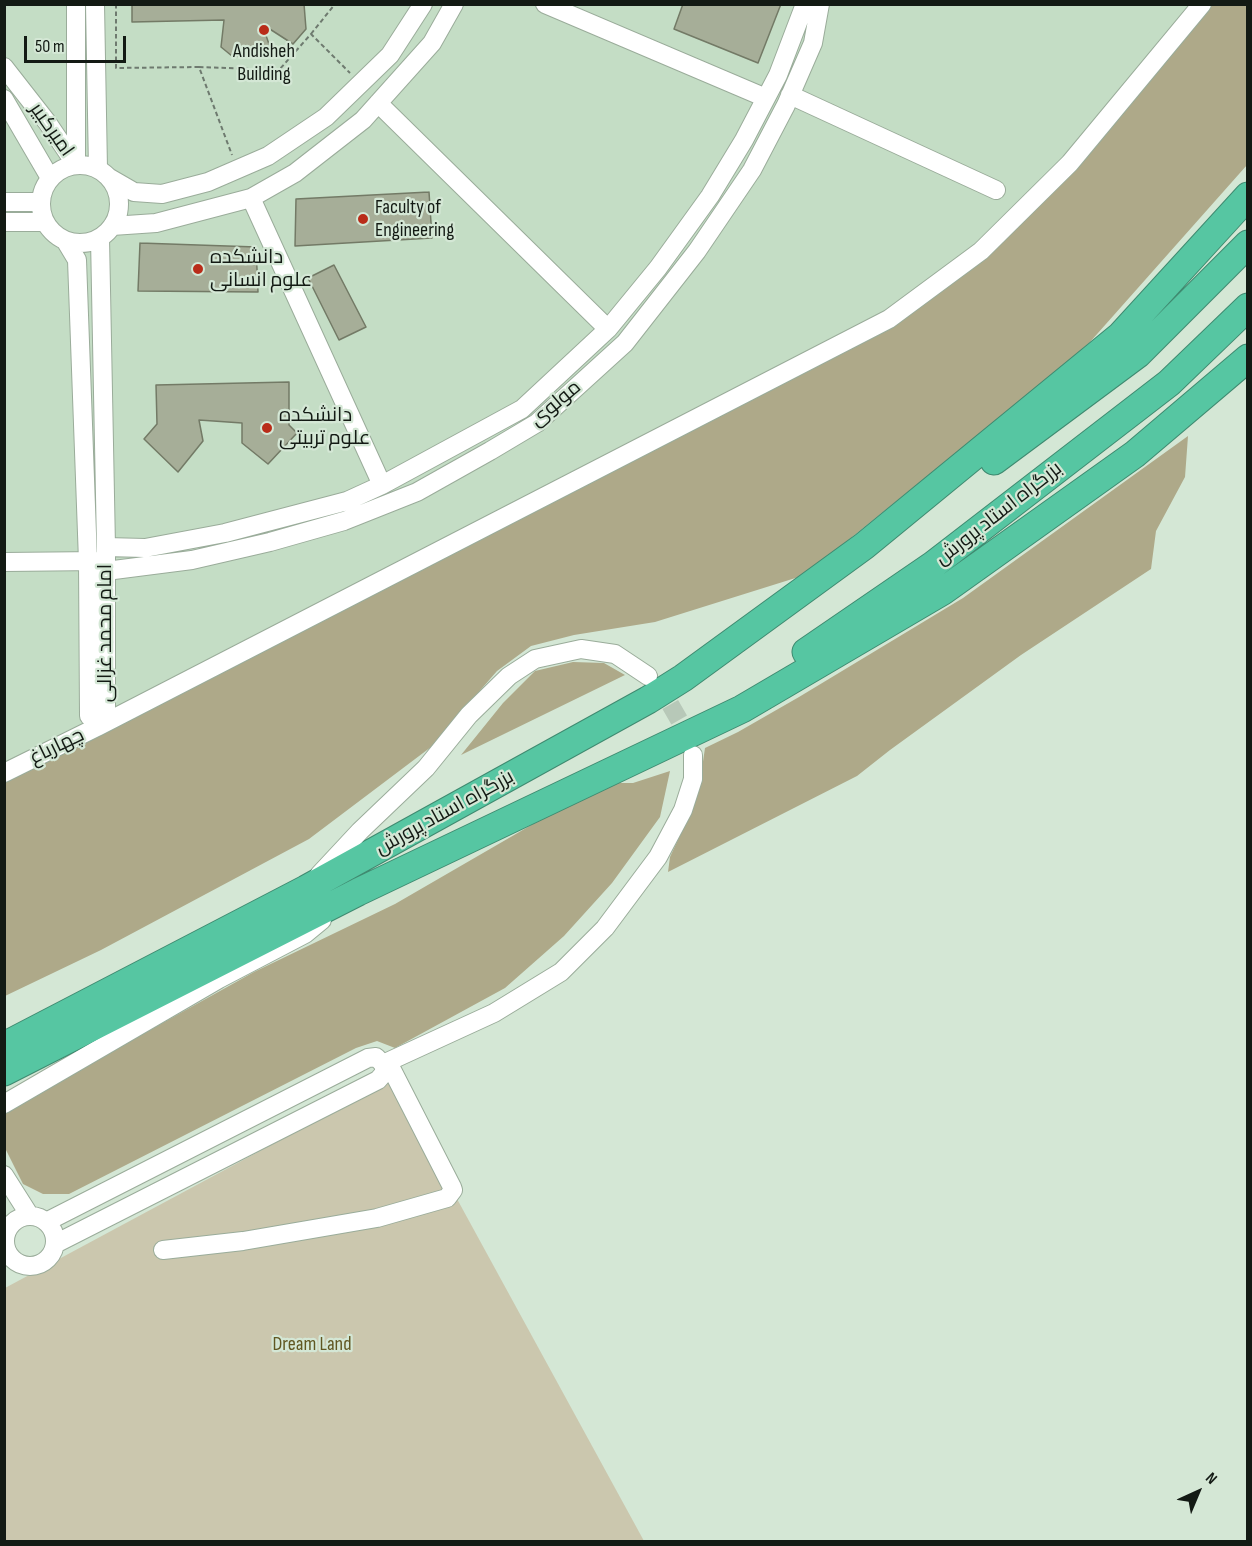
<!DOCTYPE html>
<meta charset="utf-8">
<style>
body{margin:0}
#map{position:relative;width:1252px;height:1546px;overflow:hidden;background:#d4e7d5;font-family:"Sofia Sans Condensed",sans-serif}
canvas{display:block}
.frame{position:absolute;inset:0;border:6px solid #131a14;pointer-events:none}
.north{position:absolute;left:1168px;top:1462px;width:60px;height:60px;-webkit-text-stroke:4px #d4e7d5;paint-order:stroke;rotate:44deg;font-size:16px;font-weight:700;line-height:24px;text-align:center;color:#131a14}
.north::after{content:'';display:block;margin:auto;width:21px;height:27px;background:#131a14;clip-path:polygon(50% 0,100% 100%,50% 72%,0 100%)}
.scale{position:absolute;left:24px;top:36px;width:102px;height:27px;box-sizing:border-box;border:3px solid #131a14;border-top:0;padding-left:8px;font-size:18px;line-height:21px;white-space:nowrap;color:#131a14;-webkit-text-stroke:4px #d4e7d5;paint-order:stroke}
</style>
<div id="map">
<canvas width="1252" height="1546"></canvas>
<div class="frame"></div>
<div class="north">N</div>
<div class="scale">50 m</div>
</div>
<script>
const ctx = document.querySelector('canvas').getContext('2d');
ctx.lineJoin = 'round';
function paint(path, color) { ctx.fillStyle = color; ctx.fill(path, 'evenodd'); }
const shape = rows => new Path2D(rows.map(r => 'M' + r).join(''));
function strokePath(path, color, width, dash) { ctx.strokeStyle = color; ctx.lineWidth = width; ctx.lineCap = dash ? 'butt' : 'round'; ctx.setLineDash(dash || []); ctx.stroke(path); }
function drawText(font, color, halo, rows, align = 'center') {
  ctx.font = font + ' "Sofia Sans Condensed",Cairo,sans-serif'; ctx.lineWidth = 4.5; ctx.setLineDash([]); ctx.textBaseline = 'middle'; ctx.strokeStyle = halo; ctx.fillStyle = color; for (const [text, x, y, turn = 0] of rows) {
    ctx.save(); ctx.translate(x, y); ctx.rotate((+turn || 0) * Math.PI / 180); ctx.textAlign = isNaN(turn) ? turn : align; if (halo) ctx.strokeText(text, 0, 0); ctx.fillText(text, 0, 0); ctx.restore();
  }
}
paint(shape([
 [5,5,1209,5,1077,159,898,319,5,778]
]), '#c4ddc5');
paint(shape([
 [392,1080,644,1541,5,1542,5,1288]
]), '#cbc7ae');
paint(shape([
 [1209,5,1247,5,1247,165,1090,342,1056,372,805,575,655,622,574,635,531,646,497,671,431,747,309,839,101,950,5,996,5,778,853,341,982,252],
 [1188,436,1185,477,1156,531,1151,569,1021,655,890,750,857,776,668,872,670,857,688,818,700,782,705,748,738,732,799,697,963,598],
 [573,662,604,663,625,675,461,755,503,703,535,671],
 [670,771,660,817,612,883,564,936,505,988,395,1048,377,1041,356,1048,69,1194,43,1194,23,1184,5,1148,4,1113,28,1098,254,972,395,904,578,798,610,783,633,783]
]), '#aea989');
const building = shape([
 [132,4,304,4,306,29,293,44,262,24,270,47,261,58,232,56,221,47,224,20,132,22,132,4],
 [683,4,781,4,758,63,674,29,683,4],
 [429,192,432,238,295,246,296,199,429,192],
 [140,243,256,247,258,292,138,291,140,243],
 [334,265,366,327,339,340,308,278,334,265],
 [289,382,289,425,297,433,268,464,242,443,242,423,199,420,203,441,178,472,144,439,157,424,156,385,289,382]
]);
paint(building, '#a6ae98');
strokePath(building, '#737a66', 1.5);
strokePath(shape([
 [654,683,666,697,682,725,689,745]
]), '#b7c8b8', 18, [18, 9]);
const minor = shape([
 [76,4,76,165],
 [95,4,98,169],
 [545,4,766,98],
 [4,67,47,122,76,165],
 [790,95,996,190],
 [4,99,50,178],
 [378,103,608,329],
 '41 204a39 39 0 1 1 78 0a39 39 0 1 1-78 0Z',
 [108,177,134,192,162,194,208,182,268,156,326,117,390,55,423,4],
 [251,198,382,485],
 [4,202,40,202],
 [4,222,45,222],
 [112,226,156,223,251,198,295,173,363,120,432,43,454,4],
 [65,240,77,260,88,561,89,716,106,712,106,547,100,238],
 [106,547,145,548,225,533,347,501,382,485,522,409,608,329,658,268,710,196,744,140,778,75,805,4],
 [4,562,99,561],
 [106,571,192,560,270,542,344,521,417,492,490,451,537,423,625,343,697,251,752,170,786,105,813,43,820,4],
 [97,727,889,319,981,251,1070,163,1202,4],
 [4,773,97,727,98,715],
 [319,875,360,831,426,768,469,715,509,676,535,659,581,649,615,654,648,676],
 [383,1064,494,1013,561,972,605,928,658,857,683,810,693,779,693,755],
 [4,1104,219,979,305,934,322,920],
 [4,1175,30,1216],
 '5 1241a25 25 0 1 1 50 0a25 25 0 1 1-50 0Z',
 [46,1222,368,1058,376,1057,383,1064,385,1072,378,1080,55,1244],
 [163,1250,243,1241,377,1218,447,1198,453,1190,452,1187,388,1062]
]);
const highway = shape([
 [994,461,1138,354,1248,244],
 [806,652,933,565,1169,383,1248,307],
 [4,1046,306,889,648,700,683,678,864,546,1120,336,1248,196],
 [4,1072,358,892,742,709,943,591,1135,454,1248,358]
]);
strokePath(minor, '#9aac9a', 20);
strokePath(highway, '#3f8a70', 29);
strokePath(shape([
 [116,4,116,68,199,67,232,155],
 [311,34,335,4],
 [199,67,279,70,311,34,350,73]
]), '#6e7a6f', 2, [4.5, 3]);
strokePath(minor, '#fff', 18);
strokePath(highway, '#56c6a2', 27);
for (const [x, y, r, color] of [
 [264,30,6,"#b92c19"],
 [363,219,6,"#b92c19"],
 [198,269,6,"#b92c19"],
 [267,428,6,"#b92c19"]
]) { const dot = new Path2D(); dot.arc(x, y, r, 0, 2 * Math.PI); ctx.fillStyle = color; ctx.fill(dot); strokePath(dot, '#d4e7d5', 2); }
drawText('20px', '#131a14', '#d4e7d5', [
 ["Andisheh",264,52,"center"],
 ["Building",264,75,"center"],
 ["Faculty of",375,208],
 ["Engineering",375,231],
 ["دانشکده",210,258],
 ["علوم انسانی",210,281],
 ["دانشکده",279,416],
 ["علوم تربیتی",279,439]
], 'left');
drawText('20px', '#131a14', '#d4e7d5', [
 ["امیرکبیر",51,130,55],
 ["مولوی",556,404,-40],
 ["بزرگراه استاد پرورش",999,514,-38],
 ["امام محمد غزالی",106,633,-90],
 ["چهارباغ",57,747,-26],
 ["بزرگراه استاد پرورش",445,813,-29]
]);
drawText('20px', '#605721', '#d4e7d5', [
 ["Dream Land",312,1345]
]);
</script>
